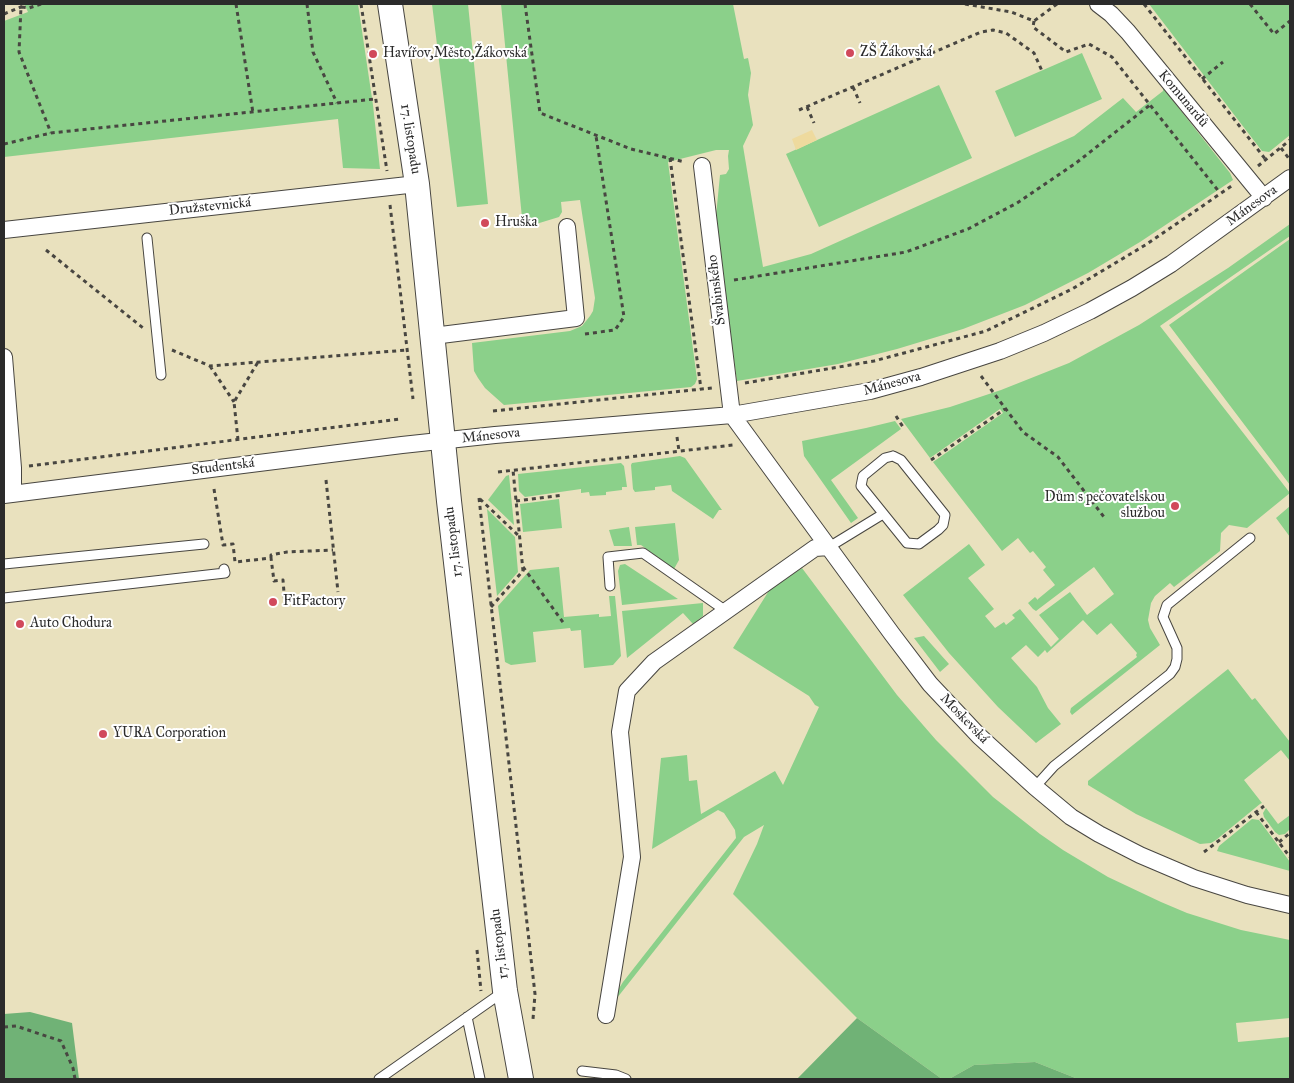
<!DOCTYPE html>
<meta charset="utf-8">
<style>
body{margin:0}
#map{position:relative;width:1294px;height:1083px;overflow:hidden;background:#e9e1be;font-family:"IM FELL Great Primer",serif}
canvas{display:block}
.frame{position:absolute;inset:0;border:5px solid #2b2b2b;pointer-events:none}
</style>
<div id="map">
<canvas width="1294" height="1083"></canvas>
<div class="frame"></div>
</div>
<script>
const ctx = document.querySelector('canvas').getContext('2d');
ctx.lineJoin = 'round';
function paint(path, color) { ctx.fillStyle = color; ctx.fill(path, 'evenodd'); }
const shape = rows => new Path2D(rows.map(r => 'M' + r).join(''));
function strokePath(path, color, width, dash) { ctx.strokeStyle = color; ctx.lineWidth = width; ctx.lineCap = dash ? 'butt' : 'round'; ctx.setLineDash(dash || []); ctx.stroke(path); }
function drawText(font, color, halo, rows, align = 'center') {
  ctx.font = font + ' "IM FELL Great Primer",serif'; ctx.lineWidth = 4; ctx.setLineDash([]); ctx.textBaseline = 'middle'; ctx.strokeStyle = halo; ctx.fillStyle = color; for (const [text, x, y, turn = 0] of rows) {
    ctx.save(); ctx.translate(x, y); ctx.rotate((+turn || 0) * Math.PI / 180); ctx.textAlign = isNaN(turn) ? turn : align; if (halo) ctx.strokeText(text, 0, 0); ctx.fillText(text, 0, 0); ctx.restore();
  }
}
paint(shape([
 [24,4,358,4,373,105,380,169,343,168,338,119,4,157,4,21,28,12],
 [432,4,468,4,488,204,457,207],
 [501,4,733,4,744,59,748,58,751,73,748,95,753,125,743,146,763,267,811,254,1074,136,1123,98,1136,112,1163,91,1163,88,1230,173,1233,180,1140,242,1088,273,1025,305,963,329,897,349,838,364,737,381,715,226,720,175,726,174,729,169,728,156,729,150,716,150,668,162,697,379,695,384,691,387,504,405,485,388,478,378,474,371,472,343,570,331,582,326,590,316,593,311,595,298,580,200,561,202,562,212,559,217,523,228],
 [1149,4,1290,4,1290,135,1269,152,1262,151],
 [1082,53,1102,99,1015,137,995,91],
 [939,85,972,158,819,227,786,154],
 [1290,224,1290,236,1160,326,1290,493,1247,528,1229,525,1221,533,1220,551,1174,587,1170,583,1155,596,1151,603,1148,620,1150,628,1160,645,1072,715,1070,712,1071,708,1137,657,1136,655,1137,653,1111,623,1097,635,1083,620,1047,653,1045,650,1038,657,1026,645,1011,658,1037,687,1048,708,1061,724,1036,743,998,707,949,653,903,595,969,544,985,565,968,578,994,609,985,616,995,628,1004,622,1006,625,1015,618,1012,615,1020,609,1051,647,1059,639,1039,615,1070,592,1087,615,1114,594,1094,567,1036,611,1033,609,1028,603,1035,597,1038,600,1038,599,1055,585,1043,570,1046,567,1033,551,1030,553,1018,538,1002,551,933,462,1003,413,1000,409,930,458,901,419,950,407,1001,390,1069,363,1139,325,1228,268],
 [1290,239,1290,485,1169,325],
 [895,421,901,429,831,480,858,518,851,523,804,456,802,441,866,428],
 [680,456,685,458,722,510,719,510,713,519,672,491,671,485,655,487,655,490,635,492,633,489,631,465,632,463],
 [621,463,624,466,627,487,622,487,622,490,606,492,606,495,590,496,589,492,581,493,581,489,525,497,519,491,518,474],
 [509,475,514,525,488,500,506,476],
 [559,499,562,528,523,532,520,504],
 [1290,506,1290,537,1276,518],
 [487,509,515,537,518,572,497,596],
 [675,523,679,560,674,569,641,545,637,545,635,527],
 [629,527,632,546,614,546,609,530],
 [625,564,678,599,622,605,618,571,620,565],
 [559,567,564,617,599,614,599,617,611,616,609,596,615,596,621,656,613,665,584,668,581,630,571,631,570,628,533,632,536,662,511,665,505,662,498,606,530,570],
 [802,568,897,695,936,740,993,797,1040,834,1063,850,1108,877,1161,902,1187,913,1241,930,1290,940,1290,1018,1236,1023,1238,1042,1290,1037,1290,1079,1078,1079,1035,1062,974,1065,949,1079,942,1079,857,1018,733,894,757,844,764,825,744,837,617,998,618,990,623,982,736,838,735,830,724,813,718,810,652,849,661,758,687,755,689,781,697,780,701,814,775,771,783,785,819,707,815,705,809,696,733,648,770,589],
 [703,603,703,616,693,624,683,613,627,658,622,611],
 [924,636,949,664,940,672,914,638],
 [1228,669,1252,700,1255,698,1290,742,1290,761,1281,750,1244,780,1262,803,1260,804,1216,840,1211,843,1200,844,1136,814,1088,785,1088,781],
 [1266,808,1278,824,1290,815,1290,829,1285,834,1279,835,1275,832,1264,817,1263,813],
 [1252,819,1259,820,1290,862,1290,871,1217,851,1219,846]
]), '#8bd08a');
paint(shape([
 [30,1012,72,1023,79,1079,4,1079,4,1014],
 [857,1018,942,1079,797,1079],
 [1035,1062,1078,1079,949,1079,974,1065]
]), '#70b276');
paint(shape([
 [812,130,817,140,796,150,792,139]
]), '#eeda9e');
const lane = shape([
 [147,238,161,375],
 [893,456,901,460,945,515,943,525,938,530,919,544,907,543,861,486,863,476,885,458,893,456],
 [829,547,883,514],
 [4,564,204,544],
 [610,586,608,557,643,553,726,611],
 [4,598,225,573,224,569],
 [1035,787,1054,766,1170,674,1175,667,1177,659,1177,648,1163,617,1167,605,1250,538],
 [467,1017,480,1079],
 [582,1071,616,1075,626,1079],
 [379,1079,503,992]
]);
const street = shape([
 [1098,4,1111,14,1128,32,1264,198],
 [702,166,732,415,892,634,930,684,979,736,1035,787,1071,817,1099,834,1140,855,1194,878,1247,895,1290,905],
 [4,230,417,184],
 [433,336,576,318,567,227],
 [4,357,13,468,13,493],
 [4,495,402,445,495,435,732,415,870,391,921,377,1000,351,1044,333,1090,311,1132,288,1171,264,1290,178],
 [606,1015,632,857,620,732,627,691,654,662,815,548,829,547]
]);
const secondary = shape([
 [390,4,417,184,449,501,505,991,521,1079]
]);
strokePath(lane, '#484641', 11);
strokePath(street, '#484641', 18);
strokePath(secondary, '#484641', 26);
strokePath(shape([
 [41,4,29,8,21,7,19,52,51,133],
 [236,4,253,113],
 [307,4,313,52,337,103],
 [361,4,387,171],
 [525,4,540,113,631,149,685,162],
 [965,4,1011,12,1034,21,1057,4],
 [1144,4,1266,160],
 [1250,4,1274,34,1290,21],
 [4,14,21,7,19,4],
 [1034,21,1033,27,1066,52,1089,44,1112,57,1220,193],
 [1202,79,1223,62],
 [853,87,860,103],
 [807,107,814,123],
 [799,110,981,32,993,30,1006,33,1034,53,1042,71],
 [4,144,51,133,375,99],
 [1281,148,1290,160],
 [670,158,701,389],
 [1258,166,1290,140],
 [390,205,413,399],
 [46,250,143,328],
 [734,280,906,252,968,229,1017,203,1076,163,1150,105],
 [585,334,615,330,624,317,596,136],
 [172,350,210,366,407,350],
 [210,366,234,402],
 [981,376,1023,432,1058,457,1104,517],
 [745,383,874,361,986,331,1072,289,1147,244,1233,185],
 [493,411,712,388],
 [896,416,903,427],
 [677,437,679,451],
 [238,440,234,402,258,362],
 [931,460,1005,409],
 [29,466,400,419],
 [498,472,733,445],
 [326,480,338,592],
 [214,489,223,545,233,544,235,562,271,558,274,581,283,580,285,605],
 [479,498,535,994,533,1019],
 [480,499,519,536],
 [516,501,563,495],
 [271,558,271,555,287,552,333,550],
 [523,567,565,625],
 [491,607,523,571,513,470],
 [1256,812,1290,857],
 [1279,842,1290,833],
 [1204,852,1264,806],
 [477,950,481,991],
 [4,1027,16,1026,61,1041,73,1068,75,1079]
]), '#484641', 3, [4, 4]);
strokePath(lane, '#fff', 9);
strokePath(street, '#fff', 16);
strokePath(secondary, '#fff', 24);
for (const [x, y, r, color] of [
 [850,53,5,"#d1495b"],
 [373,54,5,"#d1495b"],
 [485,223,5,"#d1495b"],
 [1175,506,5,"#d1495b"],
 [273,602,5,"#d1495b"],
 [20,624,5,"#d1495b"],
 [103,734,5,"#d1495b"]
]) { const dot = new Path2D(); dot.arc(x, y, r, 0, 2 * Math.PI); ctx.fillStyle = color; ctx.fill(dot); strokePath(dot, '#fff', 2); }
drawText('14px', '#2b2b2b', '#fff', [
 ["ZŠ Žákovská",860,53],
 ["Havířov,Město,Žákovská",383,54],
 ["Hruška",495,223],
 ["Dům s pečovatelskou",1165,498,"right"],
 ["službou",1165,514,"right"],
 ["FitFactory",283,602],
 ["Auto Chodura",30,624],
 ["YURA Corporation",113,734]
], 'left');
drawText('14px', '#2b2b2b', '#fff', [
 ["Komunardů",1183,99,50],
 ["17. listopadu",410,139,81],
 ["Mánesova",1252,206,-36],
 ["Družstevnická",210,207,-6],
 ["Švabinského",717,290,-97],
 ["Mánesova",892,384,-15],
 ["Mánesova",491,436,-6],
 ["Studentská",223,467,-7],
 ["17. listopadu",454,542,-97],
 ["Moskevská",964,719,46],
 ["17. listopadu",500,944,-97]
]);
</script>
